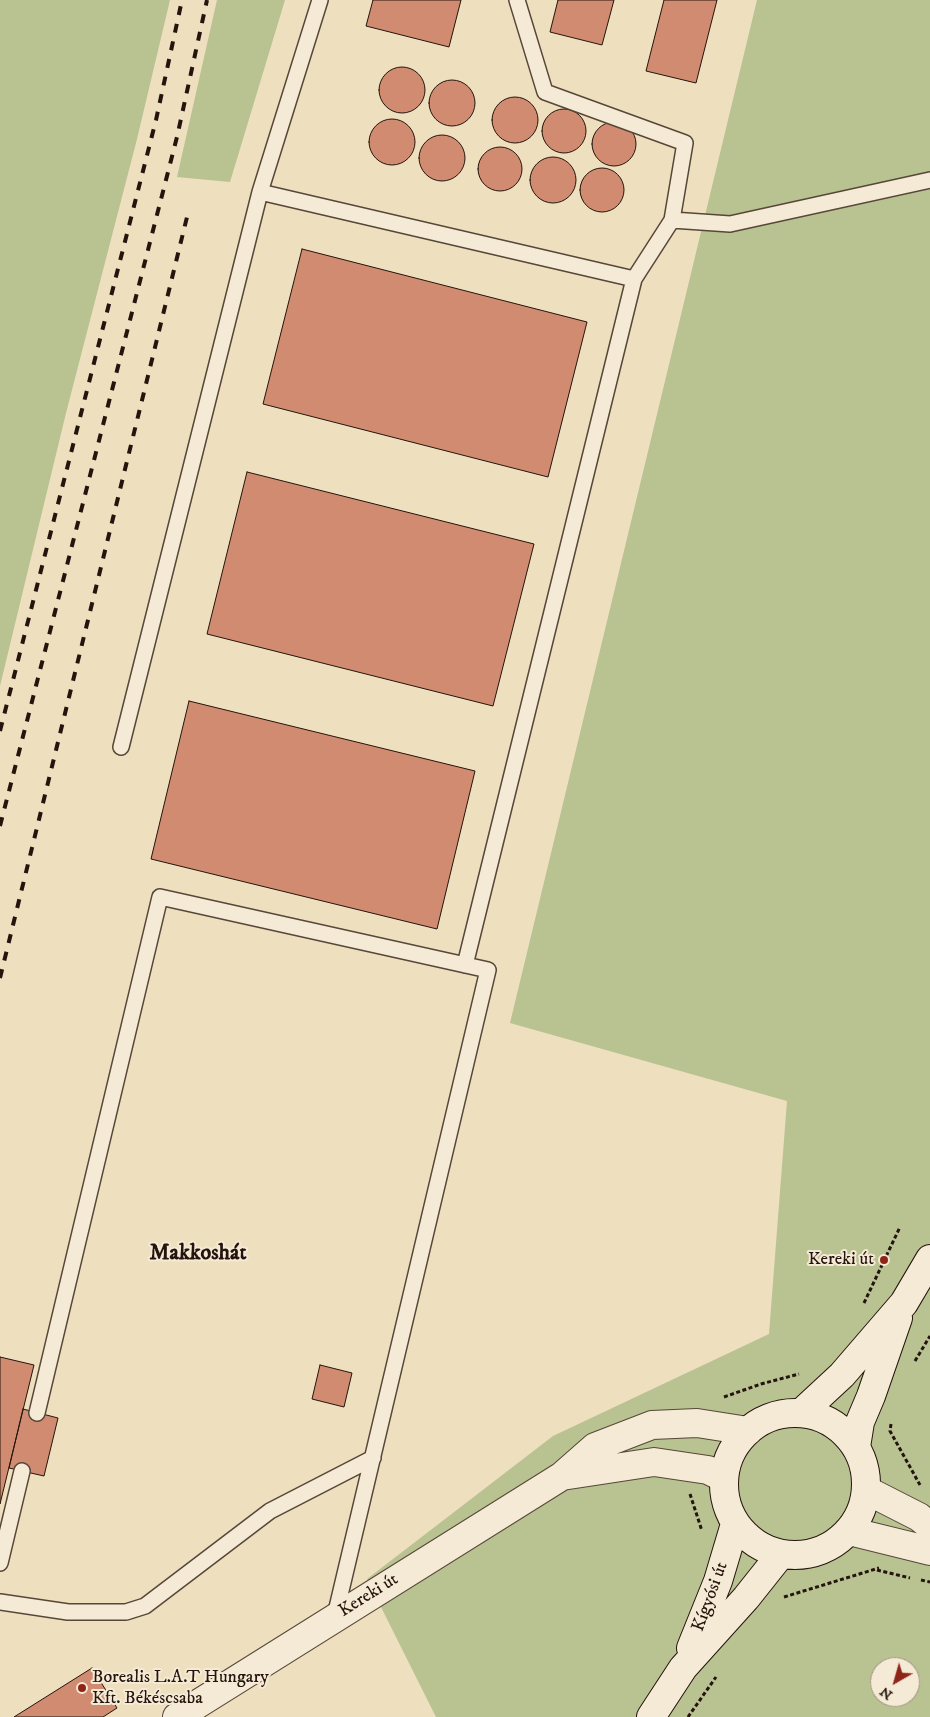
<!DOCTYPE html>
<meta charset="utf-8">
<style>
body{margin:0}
#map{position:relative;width:930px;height:1717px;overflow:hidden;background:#eedfbe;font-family:"IM FELL DW Pica",serif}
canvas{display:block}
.north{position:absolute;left:870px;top:1657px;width:50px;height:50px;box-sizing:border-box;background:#f4ead5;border:1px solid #a19485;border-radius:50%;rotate:218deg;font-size:14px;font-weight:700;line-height:20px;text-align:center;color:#24140d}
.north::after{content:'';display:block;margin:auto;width:18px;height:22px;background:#8f2418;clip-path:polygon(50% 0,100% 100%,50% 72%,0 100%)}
</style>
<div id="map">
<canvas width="930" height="1717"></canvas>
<div class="north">N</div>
</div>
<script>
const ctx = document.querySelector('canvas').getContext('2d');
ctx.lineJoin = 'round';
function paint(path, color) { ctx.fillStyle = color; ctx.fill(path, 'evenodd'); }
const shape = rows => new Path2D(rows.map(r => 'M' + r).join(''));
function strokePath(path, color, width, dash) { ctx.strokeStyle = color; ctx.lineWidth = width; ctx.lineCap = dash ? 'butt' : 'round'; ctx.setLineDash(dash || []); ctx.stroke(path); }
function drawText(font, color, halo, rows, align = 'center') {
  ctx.font = font + ' "IM FELL DW Pica",serif'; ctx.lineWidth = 4; ctx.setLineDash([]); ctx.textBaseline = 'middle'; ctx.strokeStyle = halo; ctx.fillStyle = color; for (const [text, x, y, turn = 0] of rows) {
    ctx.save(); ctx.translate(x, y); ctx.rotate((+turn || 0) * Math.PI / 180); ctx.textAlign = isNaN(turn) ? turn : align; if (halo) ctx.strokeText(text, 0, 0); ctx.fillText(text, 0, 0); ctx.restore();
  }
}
paint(shape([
 [0,0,170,0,137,139,66,413,0,686],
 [217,0,285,0,230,182,177,177],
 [757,0,930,0,930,1717,436,1717,367,1579,553,1436,769,1334,787,1101,510,1023],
 [880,1667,910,1667,910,1697,880,1697]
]), '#b9c291');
const building = shape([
 [373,0,461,0,449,47,366,26,373,0],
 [558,0,614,0,602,45,550,32,558,0],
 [664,0,717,0,696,83,646,71,664,0],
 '379 90a23 23 0 1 1 46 0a23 23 0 1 1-46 0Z',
 '429 103a23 23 0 1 1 46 0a23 23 0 1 1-46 0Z',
 '492 120a23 23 0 1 1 46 0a23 23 0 1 1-46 0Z',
 '542 131a22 22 0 1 1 44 0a22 22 0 1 1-44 0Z',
 '369 142a23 23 0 1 1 46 0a23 23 0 1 1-46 0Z',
 '592 144a22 22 0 1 1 44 0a22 22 0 1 1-44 0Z',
 '419 158a23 23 0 1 1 46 0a23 23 0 1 1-46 0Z',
 '478 169a22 22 0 1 1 44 0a22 22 0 1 1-44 0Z',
 '530 180a23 23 0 1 1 46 0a23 23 0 1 1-46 0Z',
 '580 190a22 22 0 1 1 44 0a22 22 0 1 1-44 0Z',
 [302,249,587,322,548,477,263,404,302,249],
 [247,472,534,544,493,706,207,634,247,472],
 [189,701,475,771,437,929,151,859,189,701],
 [0,1357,34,1365,0,1504,0,1357],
 [320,1365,352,1373,344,1407,312,1399,320,1365],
 [23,1409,58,1418,44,1476,9,1468,23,1409],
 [92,1668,117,1708,103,1717,14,1717,92,1668]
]);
paint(building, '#d08b70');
strokePath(building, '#24140d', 1);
const lane = shape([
 [517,0,545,92,685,143,672,220],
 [260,192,320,0],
 [634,279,672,220,730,224,930,180],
 [121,747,260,192,634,279,465,965],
 [37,1413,160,897,488,970,335,1616],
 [0,1563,22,1471],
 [0,1602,68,1612,126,1612,145,1606,270,1511,373,1458]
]);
const street = shape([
 [562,1476,654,1462,708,1470,724,1478],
 [866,1490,919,1517,930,1526],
 [849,1531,930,1551],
 [177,1717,562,1476,595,1447,652,1425,697,1423,748,1431]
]);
const secondary = shape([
 [801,1413,842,1375,904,1303,930,1259],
 '724 1484a71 71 0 1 1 142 0a71 71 0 1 1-142 0Z',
 [856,1447,860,1422,871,1396,898,1318],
 [691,1648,718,1581,735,1524],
 [651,1717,683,1668,746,1598,781,1554]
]);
strokePath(lane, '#564739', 18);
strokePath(street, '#564739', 30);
strokePath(secondary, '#24140d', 30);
strokePath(shape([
 [864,1303,900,1227],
 [915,1361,930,1336],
 [724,1397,761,1384,799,1374],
 [891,1424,890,1431,920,1485],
 [690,1494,702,1531],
 [877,1570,910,1578],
 [921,1580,930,1582],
 [784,1597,879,1568],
 [688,1717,716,1677]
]), '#24140d', 3, [4, 2.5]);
strokePath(lane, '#f4ead5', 15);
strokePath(street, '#f4ead5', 28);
strokePath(secondary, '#f4ead5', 28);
strokePath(shape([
 [0,731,156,120,182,0],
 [0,826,177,137,207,0],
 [0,978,188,213]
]), '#24140d', 4, [9, 9]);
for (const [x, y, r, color] of [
 [884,1260,5,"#8f2418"],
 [82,1688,5,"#8f2418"]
]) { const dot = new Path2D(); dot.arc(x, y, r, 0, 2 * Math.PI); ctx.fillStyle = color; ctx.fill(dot); strokePath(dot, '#f4ead5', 2); }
drawText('18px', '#24140d', '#f4ead5', [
 ["Kereki út",874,1260],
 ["Borealis L.A.T Hungary",92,1678,"left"],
 ["Kft. Békéscsaba",92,1699,"left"]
], 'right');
drawText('18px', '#24140d', '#f4ead5', [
 ["Kereki út",369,1596,-32],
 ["Kígyósi út",711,1597,-70]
]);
drawText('bold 22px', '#24140d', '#f4ead5', [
 ["Makkoshát",198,1254]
]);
</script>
